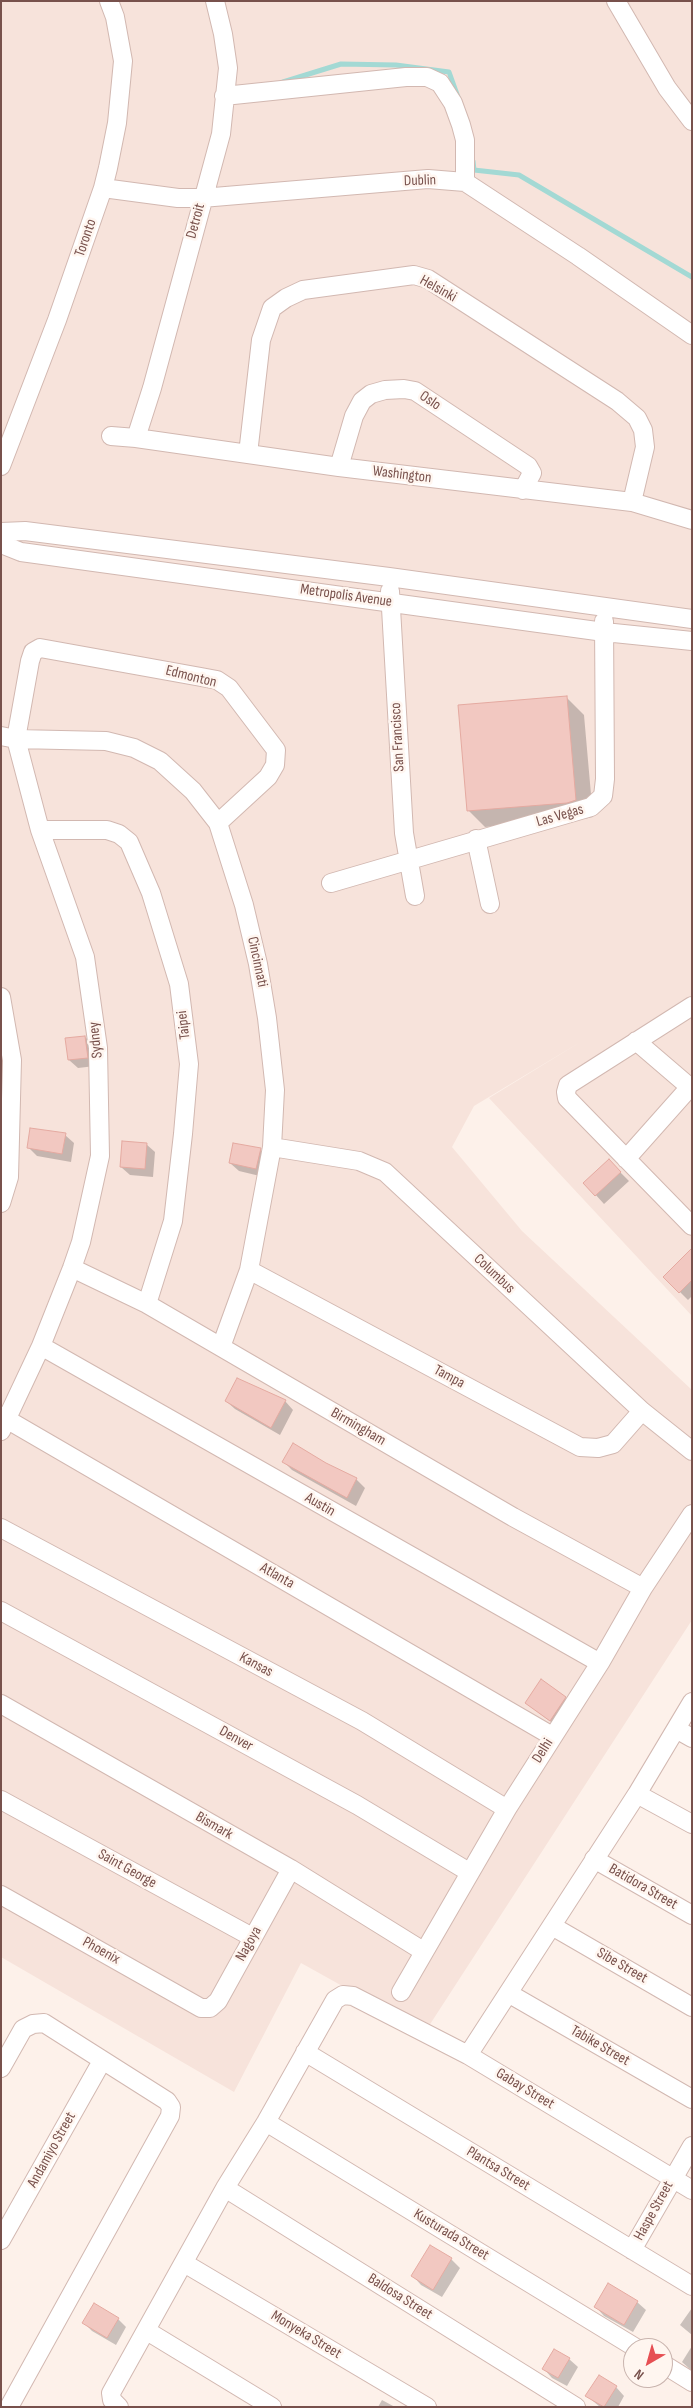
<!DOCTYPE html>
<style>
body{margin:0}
#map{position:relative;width:693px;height:2408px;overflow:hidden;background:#fdf1ea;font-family:"Sofia Sans Condensed",sans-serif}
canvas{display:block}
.frame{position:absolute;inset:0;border:2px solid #78514c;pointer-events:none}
.north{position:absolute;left:623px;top:2338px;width:50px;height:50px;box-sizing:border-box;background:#fff6f0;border:1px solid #c9b4ae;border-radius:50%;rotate:218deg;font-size:14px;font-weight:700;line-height:20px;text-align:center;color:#78514c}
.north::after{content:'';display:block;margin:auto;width:18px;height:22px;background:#e64f53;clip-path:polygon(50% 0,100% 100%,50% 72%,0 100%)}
</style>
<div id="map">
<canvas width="693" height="2408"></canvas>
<div class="frame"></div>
<div class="north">N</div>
</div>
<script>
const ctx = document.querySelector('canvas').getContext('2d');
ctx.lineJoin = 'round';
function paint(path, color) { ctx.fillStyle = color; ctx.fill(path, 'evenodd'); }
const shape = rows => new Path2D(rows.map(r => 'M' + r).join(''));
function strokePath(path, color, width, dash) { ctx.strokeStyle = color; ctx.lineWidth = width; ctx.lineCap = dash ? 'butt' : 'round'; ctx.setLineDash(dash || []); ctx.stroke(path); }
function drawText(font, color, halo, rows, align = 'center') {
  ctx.font = font + ' "Sofia Sans Condensed",sans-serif'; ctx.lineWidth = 5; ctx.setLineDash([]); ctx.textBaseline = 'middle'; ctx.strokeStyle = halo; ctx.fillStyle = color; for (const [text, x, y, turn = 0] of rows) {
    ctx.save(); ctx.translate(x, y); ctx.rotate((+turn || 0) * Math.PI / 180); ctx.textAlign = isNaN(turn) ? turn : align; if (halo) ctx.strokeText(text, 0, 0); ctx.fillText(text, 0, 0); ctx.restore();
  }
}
paint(shape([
 [1,1,692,1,692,1316,489,1098,582,1041,474,1106,452,1147,522,1231,692,1390,692,1620,425,2032,301,1963,234,2092,1,1957]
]), '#f7e3db');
paint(shape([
 [567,698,584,715,593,817,584,819,485,827,468,810],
 [85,1037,94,1045,95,1066,78,1068,69,1060,66,1039],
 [65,1135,74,1143,71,1162,37,1156,29,1148],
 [146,1144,155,1152,153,1177,130,1175,121,1167],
 [260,1150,268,1158,264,1177,239,1171,230,1163],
 [617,1169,629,1181,604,1204,585,1183],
 [692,1261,692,1296,688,1300,665,1277],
 [226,1401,285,1401,293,1410,280,1435,235,1409],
 [313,1458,356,1479,365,1488,356,1506,292,1470,284,1462],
 [565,1698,574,1706,559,1728,526,1703],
 [451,2259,460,2268,442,2297,421,2285,413,2276],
 [637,2302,646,2310,633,2332,604,2316,596,2307],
 [692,2308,692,2335,680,2325],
 [118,2319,126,2327,116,2345,92,2331,84,2323],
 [692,2346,692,2371,682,2362],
 [569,2359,578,2367,567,2386,552,2378,544,2369],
 [616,2387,624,2396,618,2407,600,2407,587,2396],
 [382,2400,395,2407,378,2407]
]), '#0003');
strokePath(shape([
 [283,82,341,64,396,65,449,72,458,97],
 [473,161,474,170,519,175,692,277]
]), '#a3d9d4', 5);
const building = shape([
 [567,696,576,800,567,803,467,811,458,705,567,696],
 [85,1036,88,1058,68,1060,65,1038,85,1036],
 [30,1128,66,1133,62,1154,27,1148,30,1128],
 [122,1141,147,1143,145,1169,120,1167,122,1141],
 [233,1143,261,1148,256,1169,229,1163,233,1143],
 [609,1159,621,1172,595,1196,583,1183,609,1159],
 [692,1248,692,1280,679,1293,663,1277,692,1248],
 [237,1378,286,1400,271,1428,225,1401,237,1378],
 [293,1443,326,1463,357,1478,347,1498,282,1462,293,1443],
 [541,1679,566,1697,550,1721,525,1703,541,1679],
 [430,2245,452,2258,433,2290,411,2276,430,2245],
 [608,2283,638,2301,624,2325,594,2307,608,2283],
 [94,2303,119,2318,107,2338,82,2323,94,2303],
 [554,2349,570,2358,558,2378,542,2369,554,2349],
 [599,2375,617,2386,604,2407,585,2396,599,2375]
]);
paint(building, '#f2c8c1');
strokePath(building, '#e5aaa1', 1);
const minor = shape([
 [616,1,667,88,692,121],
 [224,96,406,77,427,77,440,83,453,103,461,125,465,140,465,182],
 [103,188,178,198,202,198,428,179,465,182,578,256,692,335],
 [111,436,136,438,339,467,632,502,692,520],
 [136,438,152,388,221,134,228,68,223,34,215,1],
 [248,454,261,340,272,308,286,298,303,290,414,275,428,279,617,401,637,418,643,430,645,447,632,502],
 [1,466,57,320,103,188,108,168,117,123,123,61,115,17,109,1],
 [339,467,354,416,362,401,371,394,385,390,404,389,415,391,528,466,532,473,523,490],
 [1,532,25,531,389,577,692,619],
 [1,544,21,552,604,632,692,641],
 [390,591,404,833,415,896],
 [1,736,16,739,106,741,134,748,160,761,193,791,218,823,244,905,258,964,267,1018,275,1090,272,1147,249,1270,221,1347],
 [40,830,107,830,119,834,129,842,151,893,179,984,189,1064,183,1134,173,1221,147,1304],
 [476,839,490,904],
 [331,883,591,807,603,796,605,779,604,621],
 [1,997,12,1060,9,1177,1,1203],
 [692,1006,568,1085,566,1092,567,1098,692,1226],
 [636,1041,692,1089],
 [272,1147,359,1161,385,1172,642,1411,692,1451],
 [626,1159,690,1087],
 [72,1268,147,1304,513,1517,643,1588],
 [249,1270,580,1447,598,1448,613,1444,642,1411],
 [41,1346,600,1663],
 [1,1416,552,1736],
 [1,1431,41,1346,72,1268,81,1242,100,1156,98,1048,85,957,40,830,16,739,30,661,33,652,40,648,201,677,217,680,229,688,276,750,275,765,268,777,218,823],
 [1,1528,362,1721,507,1809],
 [1,1611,357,1805,469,1872],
 [1,1704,291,1869,423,1951],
 [676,1729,692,1738],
 [637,1794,692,1824],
 [1,1800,252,1937],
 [594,1859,692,1915],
 [1,1895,201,2008,210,2008,218,2001,291,1869],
 [552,1926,692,2007],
 [401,1992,507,1809,600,1663,643,1588,692,1514],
 [508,1993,692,2099],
 [305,2052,692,2286],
 [468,2055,637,1794,692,1702],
 [1,2068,23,2029,33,2024,44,2023,167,2101,171,2107,170,2116,9,2407],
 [266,2122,636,2348],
 [225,2188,576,2407],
 [1,2240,102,2061],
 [632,2250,692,2146],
 [184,2263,427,2407],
 [147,2331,272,2407],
 [663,2364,692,2382],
 [119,2407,112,2400,111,2393,225,2188,266,2122,335,2000,343,1995,353,1996,468,2055,692,2190]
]);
strokePath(minor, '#d2b8b1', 20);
strokePath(minor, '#fff', 18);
drawText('15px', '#78514c', '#fff6f0', [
 ["Dublin",420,181,-2],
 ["Detroit",196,221,-75],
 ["Toronto",86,238,-71],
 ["Helsinki",438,289,29],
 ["Oslo",430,401,34],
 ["Washington",402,475,7],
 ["Metropolis Avenue",346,596,8],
 ["Edmonton",191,677,14],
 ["San Francisco",398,737,-93],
 ["Las Vegas",560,816,-16],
 ["Cincinnati",257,962,78],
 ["Taipei",184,1025,-97],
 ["Sydney",96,1040,-96],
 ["Columbus",494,1274,43],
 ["Tampa",449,1377,28],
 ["Birmingham",358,1427,30],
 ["Austin",320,1505,30],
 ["Atlanta",277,1576,30],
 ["Kansas",256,1665,28],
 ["Denver",236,1739,29],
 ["Delhi",543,1751,-58],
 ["Bismark",214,1826,30],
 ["Saint George",127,1869,29],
 ["Batidora Street",643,1887,30],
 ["Nagoya",249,1944,-61],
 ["Phoenix",101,1951,29],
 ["Sibe Street",622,1966,30],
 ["Tabike Street",600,2046,30],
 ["Gabay Street",525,2089,31],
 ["Andamiyo Street",52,2150,-61],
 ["Plantsa Street",498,2169,31],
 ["Haspe Street",654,2211,-61],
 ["Kusturada Street",451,2235,31],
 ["Baldosa Street",400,2297,32],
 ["Monyeka Street",306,2335,31]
]);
</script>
